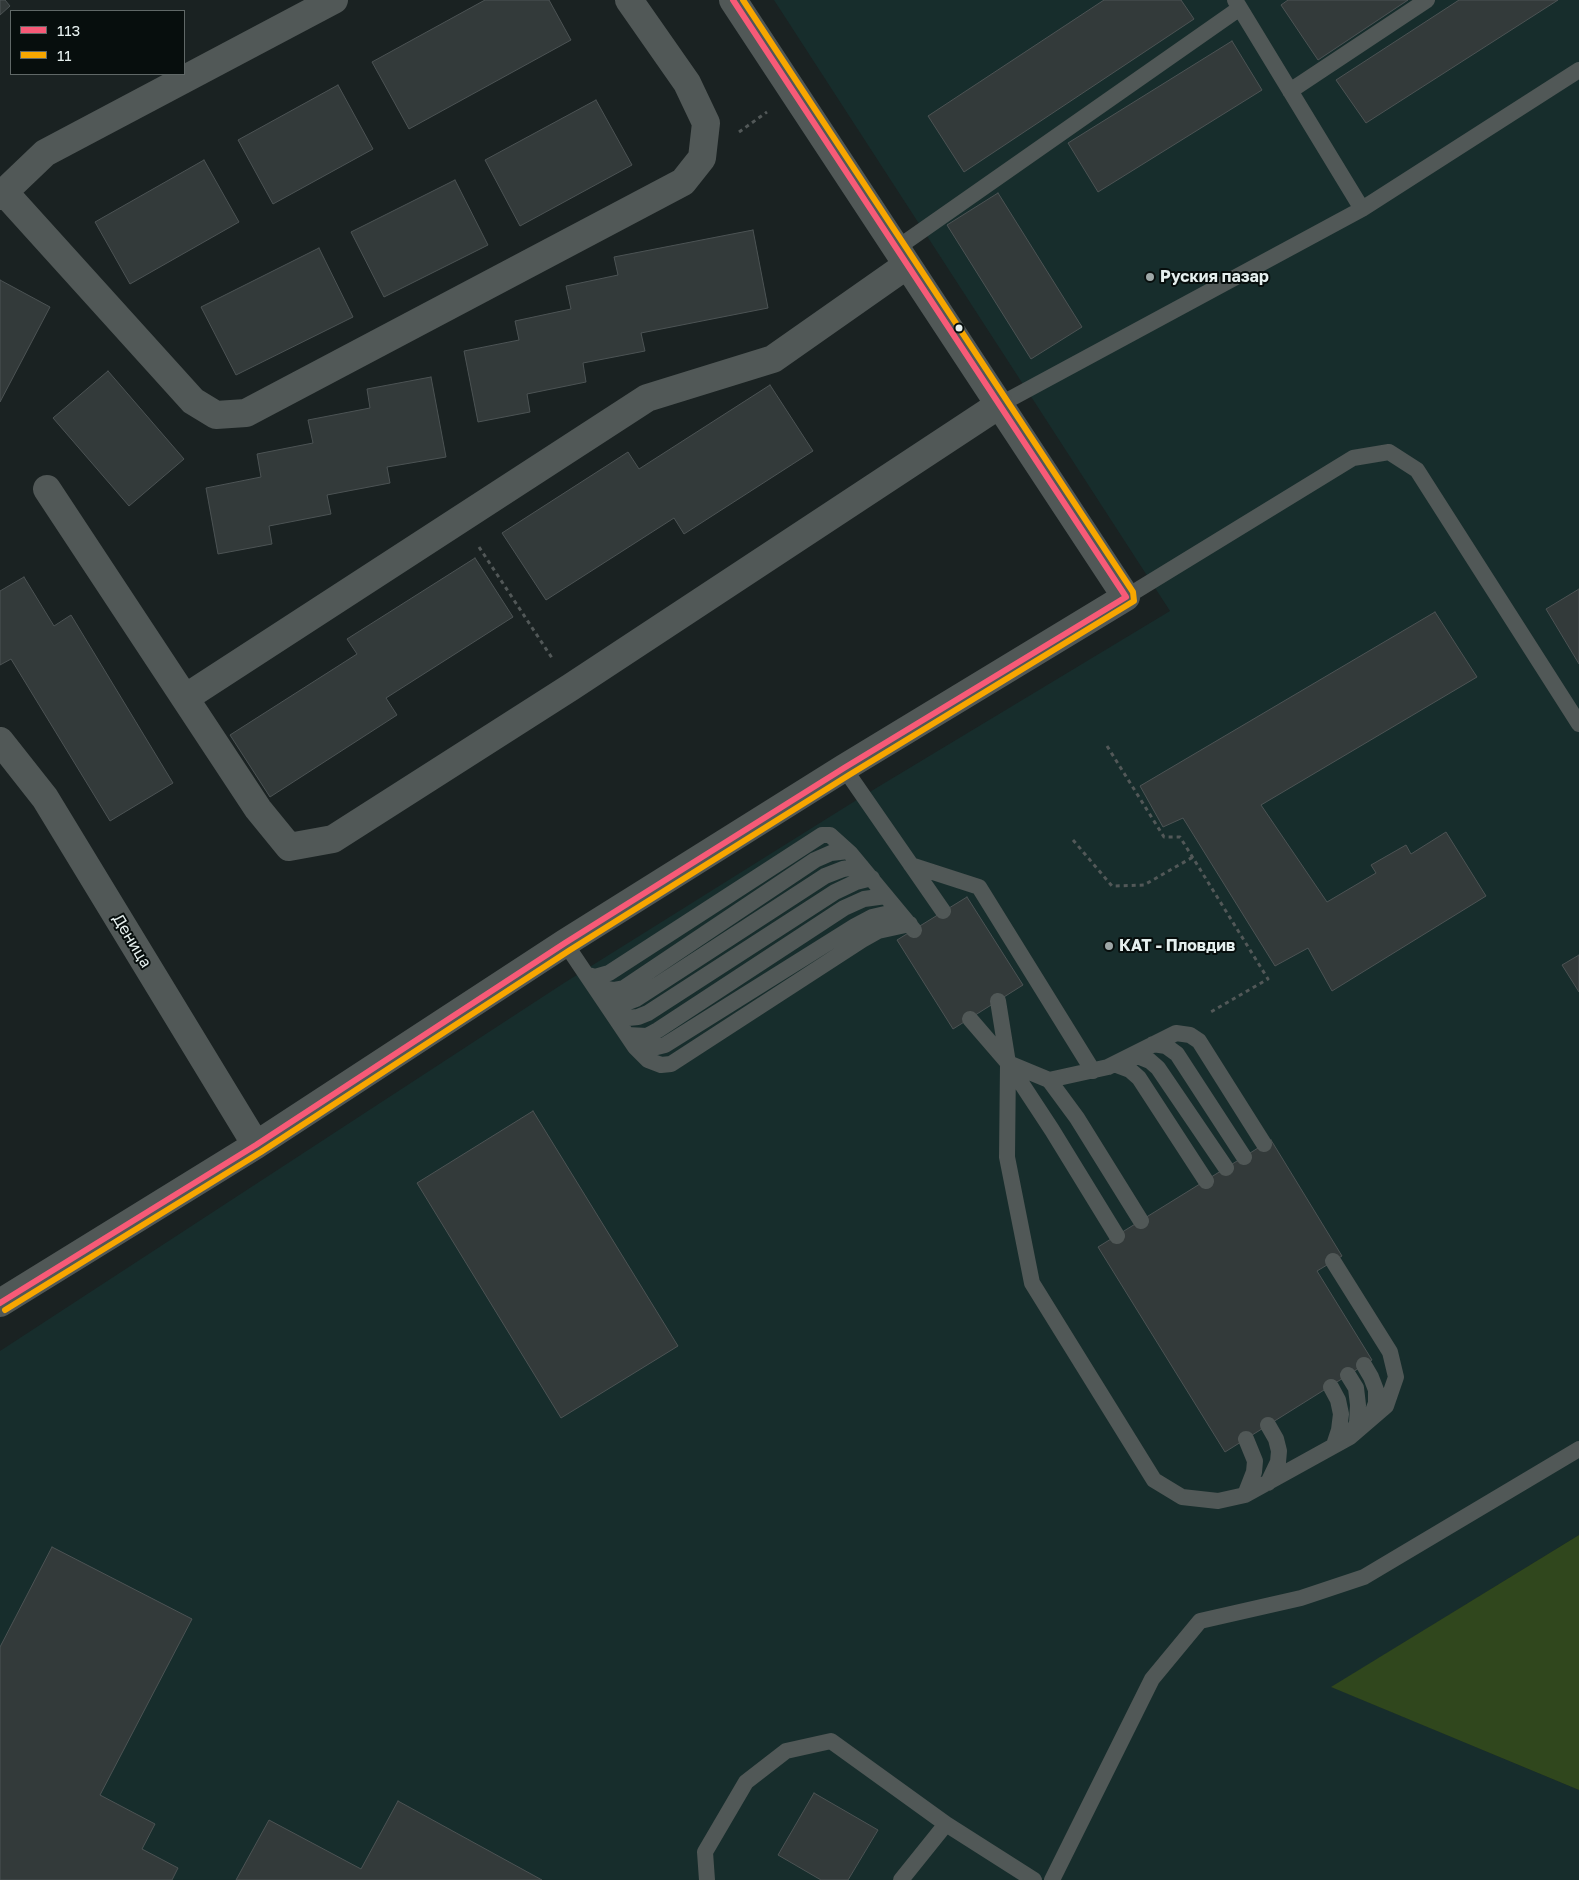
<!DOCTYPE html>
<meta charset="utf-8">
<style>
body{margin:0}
#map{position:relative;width:1579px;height:1880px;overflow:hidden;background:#1a2222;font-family:"Golos Text",sans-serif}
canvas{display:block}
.legend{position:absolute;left:10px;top:10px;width:175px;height:65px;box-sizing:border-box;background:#070e0d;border:1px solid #606867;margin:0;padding:6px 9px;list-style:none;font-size:15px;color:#e5efee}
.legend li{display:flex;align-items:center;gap:10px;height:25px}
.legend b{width:25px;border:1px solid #606867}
</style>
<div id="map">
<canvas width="1579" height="1880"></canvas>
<ul class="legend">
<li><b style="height:6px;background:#f75a77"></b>113</li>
<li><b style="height:6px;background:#f7a600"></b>11</li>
</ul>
</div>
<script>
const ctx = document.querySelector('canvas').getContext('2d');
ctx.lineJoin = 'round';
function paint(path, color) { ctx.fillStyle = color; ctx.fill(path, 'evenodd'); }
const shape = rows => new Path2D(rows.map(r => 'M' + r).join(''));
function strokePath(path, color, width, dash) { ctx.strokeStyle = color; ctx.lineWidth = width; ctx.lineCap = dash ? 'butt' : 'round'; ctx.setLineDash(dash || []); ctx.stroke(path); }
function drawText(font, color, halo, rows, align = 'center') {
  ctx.font = font + ' "Golos Text",sans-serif'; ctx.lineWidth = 4; ctx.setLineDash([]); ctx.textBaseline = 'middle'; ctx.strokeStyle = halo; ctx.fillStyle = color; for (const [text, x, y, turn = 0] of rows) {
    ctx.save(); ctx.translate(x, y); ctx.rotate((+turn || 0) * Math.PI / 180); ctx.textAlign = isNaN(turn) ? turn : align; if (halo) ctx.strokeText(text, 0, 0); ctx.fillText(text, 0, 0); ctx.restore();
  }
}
paint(shape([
 [774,0,1579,0,1579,1535,1332,1687,1579,1790,1579,1880,0,1880,0,1351,564,983,863,796,1170,611]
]), '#172d2c');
paint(shape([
 [1579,1535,1579,1790,1331,1687]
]), '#30471d');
const building = shape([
 [0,0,5,0,10,6,0,15,0,0],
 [485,0,549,0,571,40,409,129,372,62,485,0],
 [1104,0,1181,0,1194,19,964,172,928,116,1104,0],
 [1288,0,1408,0,1318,60,1281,5,1288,0],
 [1459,0,1558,0,1366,123,1336,80,1459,0],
 [1232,41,1262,90,1098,192,1068,143,1232,41],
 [338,85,373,149,273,204,238,140,338,85],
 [596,100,632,165,520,226,485,160,596,100],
 [204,160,239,222,130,284,95,222,204,160],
 [455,180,488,245,384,297,351,232,455,180],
 [998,193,1082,327,1031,359,947,225,998,193],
 [753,230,768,308,641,333,645,351,583,363,586,382,527,394,530,412,478,422,464,351,519,340,515,321,571,309,566,286,618,275,614,257,753,230],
 [319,248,353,317,236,375,201,307,319,248],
 [0,280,50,307,0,402,0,280],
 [108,371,184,459,129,506,53,418,108,371],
 [431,377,446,457,387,467,390,483,327,495,331,514,269,526,272,544,218,554,206,488,261,477,257,454,313,443,308,420,370,408,367,389,431,377],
 [770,385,813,451,684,534,674,518,546,600,502,533,628,452,639,469,770,385],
 [475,558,513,617,386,698,397,715,270,797,230,735,357,654,347,639,475,558],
 [24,577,54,626,71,615,173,783,110,821,11,659,0,665,0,591,24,577],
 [1579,589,1579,664,1546,609,1579,589],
 [1435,612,1477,677,1261,805,1327,902,1376,873,1371,865,1406,845,1411,854,1446,832,1486,896,1332,991,1308,948,1275,966,1183,818,1163,827,1140,786,1435,612],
 [967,897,1023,985,953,1029,897,940,967,897],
 [1579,955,1579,992,1562,965,1579,955],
 [533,1111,678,1346,561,1418,417,1183,533,1111],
 [1271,1140,1342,1256,1317,1271,1372,1360,1225,1452,1098,1247,1271,1140],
 [52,1547,192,1619,100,1795,155,1824,142,1849,178,1868,172,1880,0,1880,0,1647,52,1547],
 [814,1793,878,1830,848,1880,821,1880,778,1855,814,1793],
 [398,1801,542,1880,236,1880,269,1820,361,1869,398,1801]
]);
paint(building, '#333a3a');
strokePath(building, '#4c5354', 1);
strokePath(shape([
 [739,132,767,112],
 [479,547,552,658],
 [1107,746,1164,837,1180,837,1268,979,1209,1013],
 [1073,840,1112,886,1144,885,1193,857]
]), '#525858', 3, [4, 4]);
strokePath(shape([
 [1235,0,1362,209],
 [1290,91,1427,0],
 [897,248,1240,8],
 [999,405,1362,209,1579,70],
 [1126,597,1353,458,1389,452,1417,470,1579,724],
 [844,768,943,911],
 [911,865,979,887,1093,1071],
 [565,943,635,1047,648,1060,661,1065,671,1064,862,940,878,931,910,924],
 [588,975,595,977,609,973,822,835,830,835,851,854,914,930],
 [595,987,613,990,624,988,815,860,831,853,848,851],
 [998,1001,1008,1063,1007,1157,1032,1283,1154,1480,1182,1497,1218,1501,1245,1495,1350,1437,1386,1406,1396,1377,1390,1352,1333,1261],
 [605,1002,614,1005,623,1004,636,999,825,876,843,869,861,866],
 [615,1016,628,1018,638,1017,648,1013,835,892,856,882,872,878],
 [970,1019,1008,1063,1052,1130,1117,1236],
 [627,1035,647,1036,658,1030,844,908,864,899,886,896],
 [1153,1044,1166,1046,1177,1054,1244,1157],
 [635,1047,645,1050,665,1045,855,926,872,917,898,911],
 [1131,1057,1140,1057,1150,1061,1158,1068,1226,1168],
 [1008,1063,1049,1080,1077,1118,1141,1221],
 [1114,1064,1130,1070,1139,1078,1206,1181],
 [1049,1080,1108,1067,1176,1033,1190,1035,1199,1041,1264,1144],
 [1364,1365,1371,1377,1376,1390,1376,1403,1370,1419],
 [1348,1375,1356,1388,1358,1405,1357,1423,1351,1435],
 [1331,1387,1338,1400,1341,1414,1339,1430,1334,1445],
 [1268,1483,1278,1462,1279,1451,1276,1439,1268,1425],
 [1245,1495,1254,1472,1255,1461,1246,1439],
 [707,1880,705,1852,746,1782,786,1751,831,1741,946,1824,1034,1880],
 [901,1880,946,1824],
 [1052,1880,1152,1679,1200,1621,1301,1598,1364,1577,1579,1449]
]), '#515857', 16);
strokePath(shape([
 [4,192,193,401,216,415,246,413,683,182,702,158,706,123,687,83,629,0],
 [0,196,45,153,334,0],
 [47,489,258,809,289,847,333,839,571,687,999,405],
 [185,698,647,398,773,359,907,265],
 [0,741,45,798,256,1145],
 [0,1303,256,1145,565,943,844,768,1126,597,733,0]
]), '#515857', 28);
strokePath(shape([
 [0,1303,256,1145,565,943,844,768,1126,597,733,0]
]), '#f75a77', 6);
strokePath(shape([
 [5,1310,261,1152,570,950,849,775,1134,601,1133,592,743,0]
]), '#f7a600', 6);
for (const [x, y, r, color] of [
 [1150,277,5,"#9ea7a7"],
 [959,328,4.5,"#e5efee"],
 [1109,946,5,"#9ea7a7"]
]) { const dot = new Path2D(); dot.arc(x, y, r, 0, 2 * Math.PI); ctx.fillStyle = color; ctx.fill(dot); strokePath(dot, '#070e0d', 2); }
drawText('bold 16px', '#e5efee', '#070e0d', [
 ["Руския пазар",1160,277],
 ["КАТ - Пловдив",1119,946]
], 'left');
drawText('16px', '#e5efee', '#070e0d', [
 ["Деница",132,941,59]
]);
</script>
